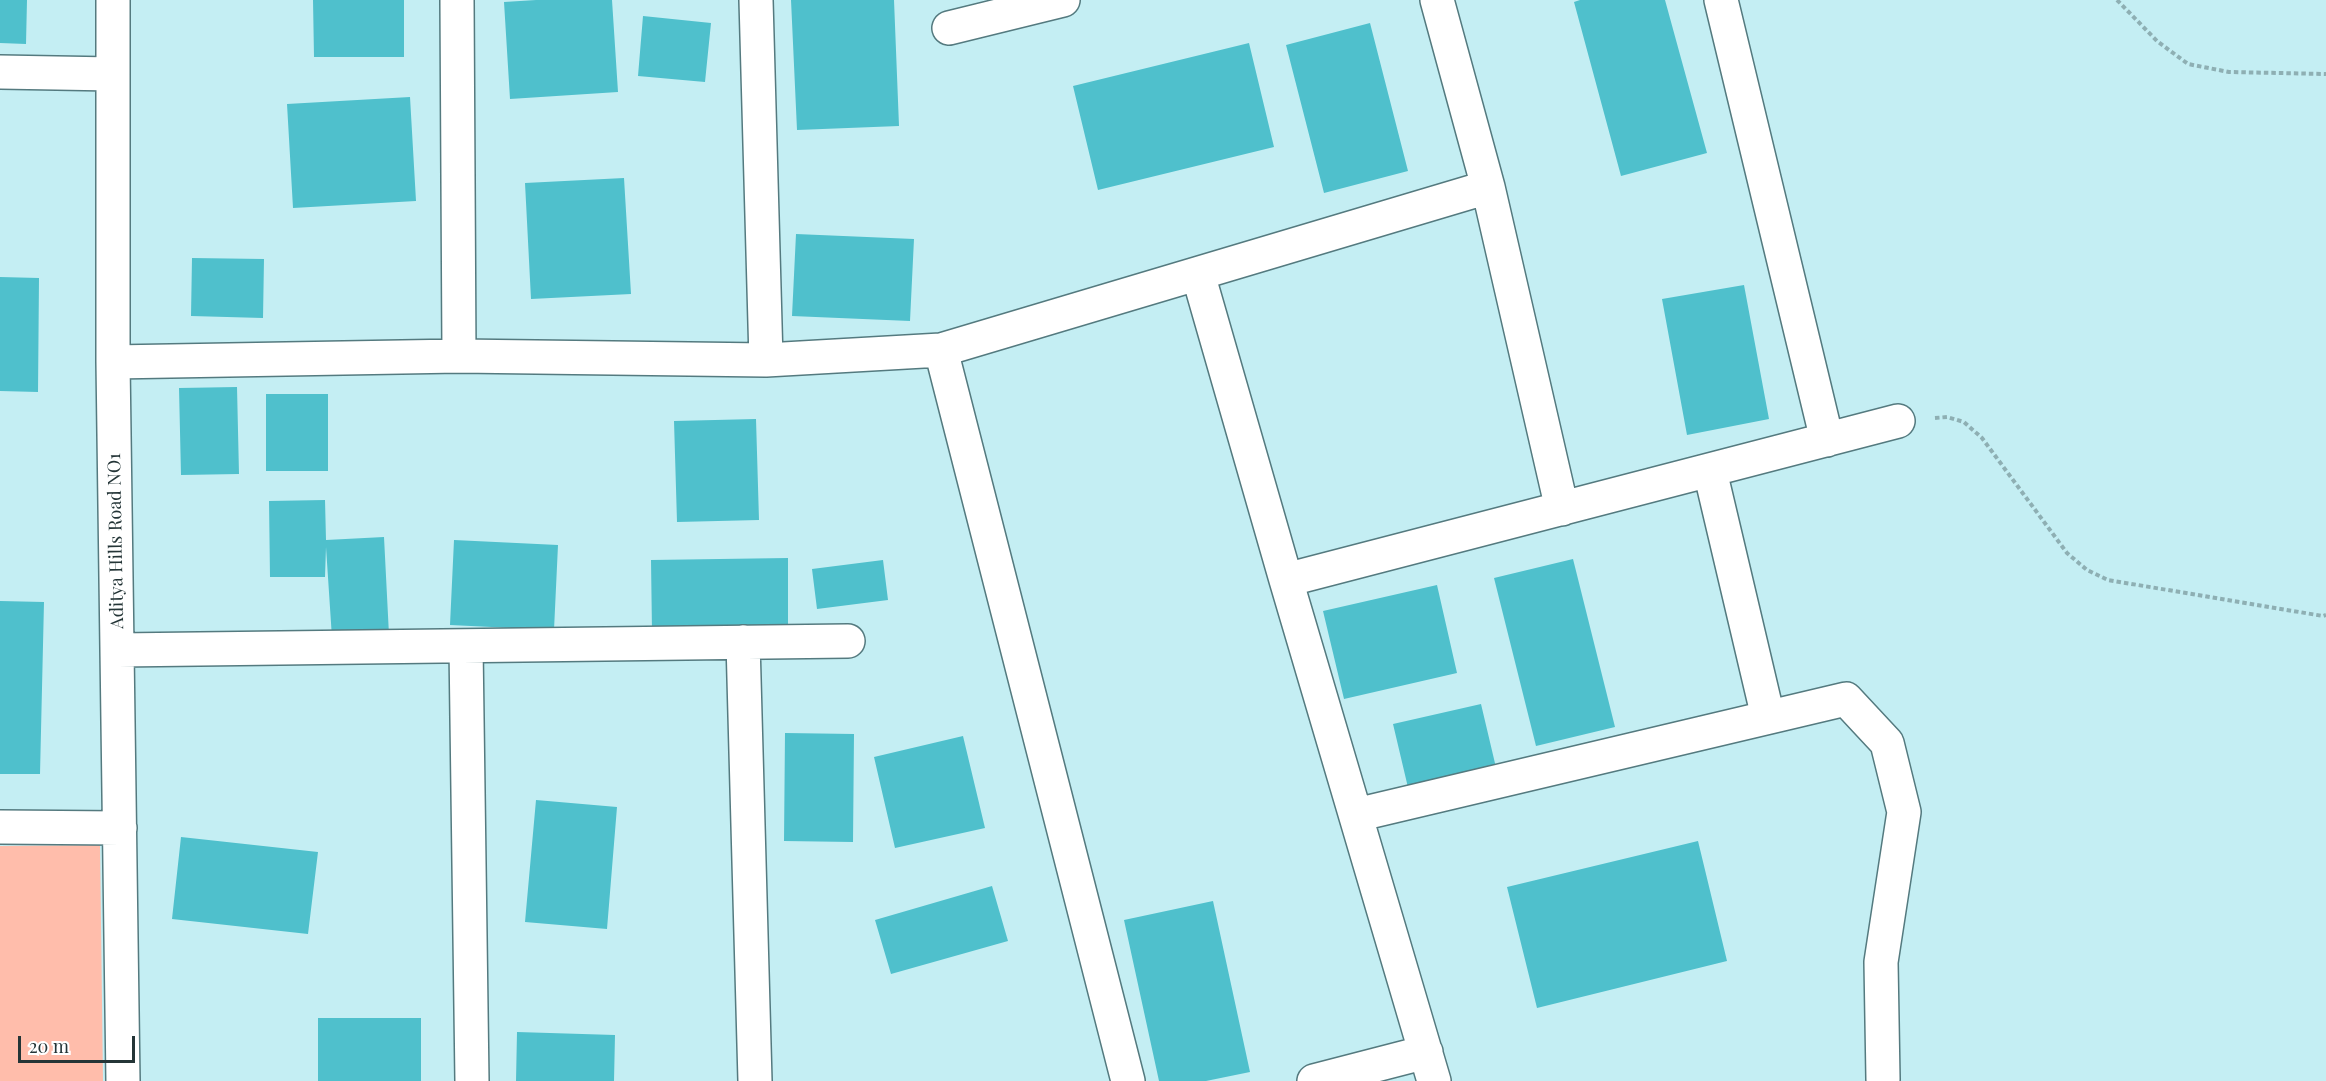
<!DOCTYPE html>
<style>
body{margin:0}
#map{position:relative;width:2326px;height:1081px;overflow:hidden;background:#c4eef3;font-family:"Playfair Display",serif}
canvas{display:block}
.scale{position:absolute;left:18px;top:1036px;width:117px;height:27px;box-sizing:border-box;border:3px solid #243537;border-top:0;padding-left:8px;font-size:18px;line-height:21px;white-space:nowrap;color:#243537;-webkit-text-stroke:4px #fff;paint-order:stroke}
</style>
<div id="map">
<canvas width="2326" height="1081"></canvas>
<div class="scale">20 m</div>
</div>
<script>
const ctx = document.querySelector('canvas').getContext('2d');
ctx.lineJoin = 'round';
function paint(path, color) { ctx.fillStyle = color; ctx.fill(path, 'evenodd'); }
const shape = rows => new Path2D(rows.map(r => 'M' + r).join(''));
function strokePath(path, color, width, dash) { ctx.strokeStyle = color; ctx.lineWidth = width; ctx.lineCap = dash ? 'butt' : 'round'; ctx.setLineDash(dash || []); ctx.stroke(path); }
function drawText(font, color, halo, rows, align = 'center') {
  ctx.font = font + ' "Playfair Display",serif'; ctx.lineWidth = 6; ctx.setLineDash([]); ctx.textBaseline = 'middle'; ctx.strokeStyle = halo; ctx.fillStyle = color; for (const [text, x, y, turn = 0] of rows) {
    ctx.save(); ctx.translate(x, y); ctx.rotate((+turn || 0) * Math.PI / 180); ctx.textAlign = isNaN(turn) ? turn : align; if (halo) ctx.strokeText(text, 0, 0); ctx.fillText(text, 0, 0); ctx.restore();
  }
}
paint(shape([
 [100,845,103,1081,0,1081,0,846]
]), '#ffbdab');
paint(shape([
 [0,0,27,0,26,44,0,43],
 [313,0,404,0,404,57,314,57],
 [536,0,612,0,618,92,510,99,504,2],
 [791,0,894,0,899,126,797,130],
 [1580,0,1665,0,1707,153,1621,176,1574,2],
 [643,16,711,23,705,82,638,76],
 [1370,23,1408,171,1324,193,1286,45],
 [1249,43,1274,147,1098,190,1073,86],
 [410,97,416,201,293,208,287,104],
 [624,178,631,294,531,299,525,183],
 [796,234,914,239,910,321,792,316],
 [192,258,264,259,263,318,191,316],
 [0,277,39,278,38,392,0,391],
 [1744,285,1769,419,1687,435,1662,299],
 [237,387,239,474,181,475,179,388],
 [266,394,328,394,328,471,266,471],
 [756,419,759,520,677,522,674,421],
 [325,500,326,540,384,537,389,635,332,638,326,547,325,577,270,577,269,501],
 [454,540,558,545,554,630,450,625],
 [788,558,788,631,652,632,651,560],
 [1573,559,1615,727,1536,746,1494,578],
 [883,560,888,600,817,609,812,569],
 [1437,585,1457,673,1344,699,1323,611],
 [0,601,44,602,40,774,0,774],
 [1481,704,1498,776,1410,796,1393,724],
 [785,733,854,734,853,842,784,841],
 [963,736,985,828,895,848,874,757],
 [536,800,617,807,607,929,525,922],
 [181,837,318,852,308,934,172,919],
 [1698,841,1727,961,1537,1008,1507,887],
 [992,886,1008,941,891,974,875,920],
 [1213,901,1250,1072,1206,1081,1159,1081,1124,920],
 [318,1018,421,1018,421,1081,318,1081],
 [517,1032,615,1035,614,1081,516,1081]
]), '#4fc0cc');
const minor = shape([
 [113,0,113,362,123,1081],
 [457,0,459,356],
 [756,0,766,360],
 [1437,0,1488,187,1562,509],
 [1721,0,1827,440],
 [949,28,1063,0],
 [0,72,113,74],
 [1198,274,1286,580,1434,1081],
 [941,350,1128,1081],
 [113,362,459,356,766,360,941,350,1488,187],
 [1710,471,1768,717],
 [1286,580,1898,421],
 [743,642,755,1081],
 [466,646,472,1081],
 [118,650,848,641],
 [1356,815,1846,699,1887,743,1904,812,1881,962,1883,1079],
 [0,827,120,828],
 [1314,1081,1426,1052]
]);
strokePath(minor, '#547a7f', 36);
strokePath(shape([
 [2117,0,2157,41,2188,64,2229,72,2326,74],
 [1935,418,1947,417,1964,422,1982,438,2067,553,2087,570,2108,580,2323,616,2326,615]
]), '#8eafb3', 4, [4.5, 3]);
strokePath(minor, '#fff', 33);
drawText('18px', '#243537', '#fff', [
 ["Aditya Hills Road NO1",116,541,-91]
]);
</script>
